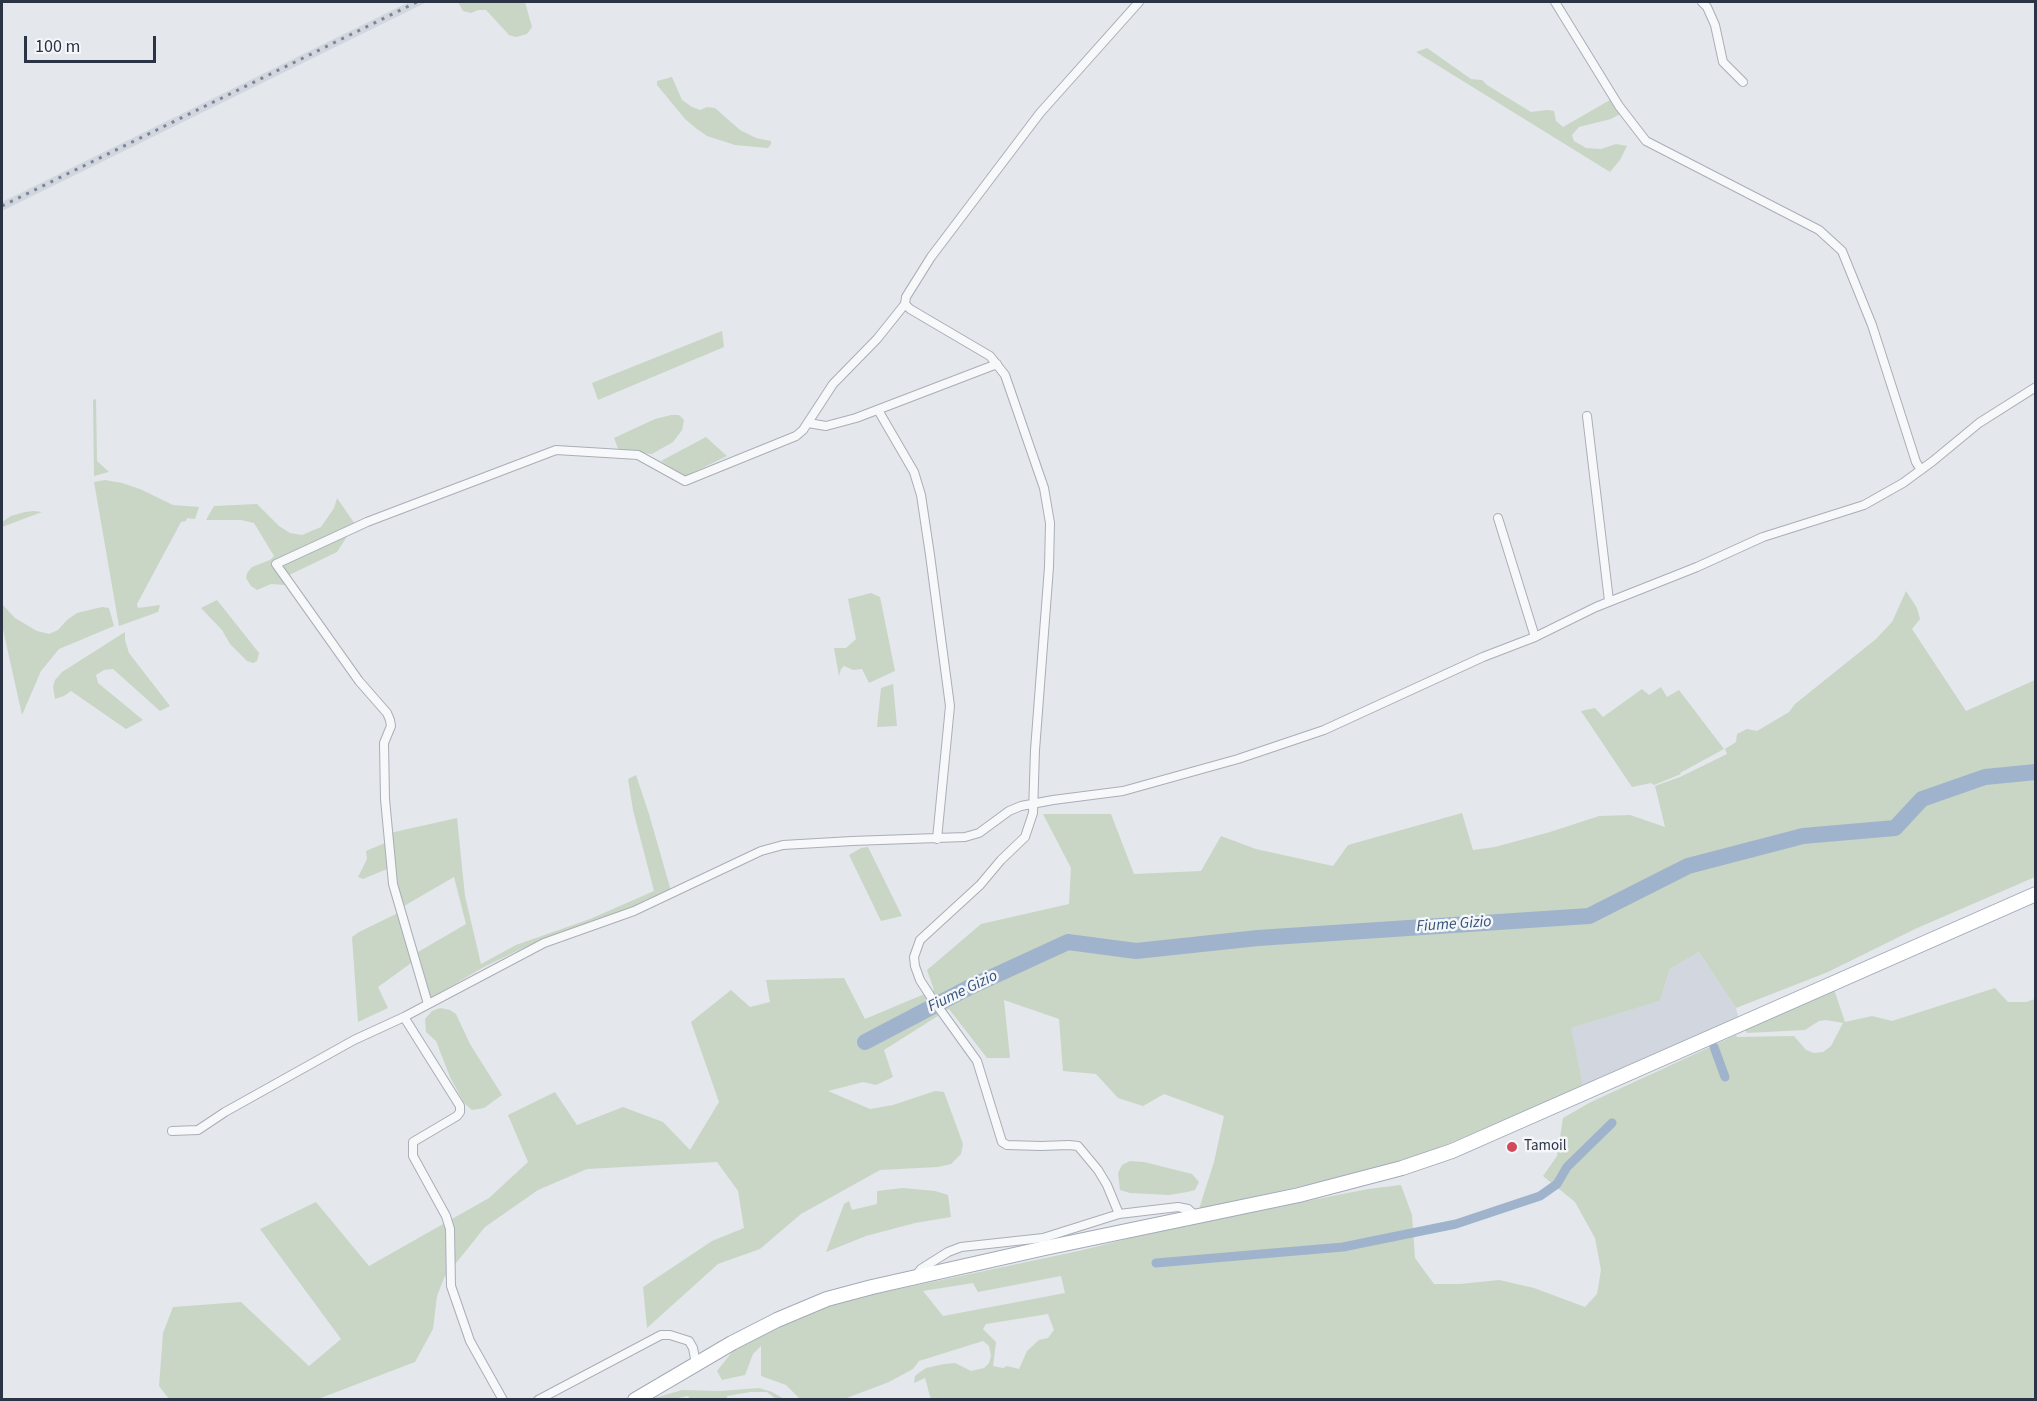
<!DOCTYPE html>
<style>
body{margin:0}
#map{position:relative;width:2037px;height:1401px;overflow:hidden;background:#e4e7ec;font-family:"Source Sans 3",sans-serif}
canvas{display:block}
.frame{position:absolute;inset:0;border:3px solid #2b3445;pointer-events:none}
.scale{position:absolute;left:24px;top:36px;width:132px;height:27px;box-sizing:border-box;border:3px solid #2b3445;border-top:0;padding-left:8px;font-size:18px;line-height:21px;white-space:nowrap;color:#2b3445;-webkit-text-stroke:4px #f4f6f9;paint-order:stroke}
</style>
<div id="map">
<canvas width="2037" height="1401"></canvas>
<div class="frame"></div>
<div class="scale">100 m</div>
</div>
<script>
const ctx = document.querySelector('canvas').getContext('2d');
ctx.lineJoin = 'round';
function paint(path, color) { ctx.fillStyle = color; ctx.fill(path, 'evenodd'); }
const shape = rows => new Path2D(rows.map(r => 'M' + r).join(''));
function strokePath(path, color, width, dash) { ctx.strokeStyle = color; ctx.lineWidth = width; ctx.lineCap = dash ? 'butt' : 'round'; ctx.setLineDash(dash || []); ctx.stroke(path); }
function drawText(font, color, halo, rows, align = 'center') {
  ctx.font = font + ' "Source Sans 3",sans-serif'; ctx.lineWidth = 5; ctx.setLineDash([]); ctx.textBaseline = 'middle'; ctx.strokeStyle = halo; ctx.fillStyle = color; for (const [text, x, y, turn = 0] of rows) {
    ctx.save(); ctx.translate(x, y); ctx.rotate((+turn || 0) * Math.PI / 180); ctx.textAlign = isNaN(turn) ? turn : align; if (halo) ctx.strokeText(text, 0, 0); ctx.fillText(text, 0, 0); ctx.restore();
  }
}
paint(shape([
 [409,2,427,2,2,211,2,202],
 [1699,952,1736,1008,1739,1020,1583,1086,1570,1028,1660,1001,1670,969]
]), '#d2d6de');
paint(shape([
 [458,2,525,2,532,27,527,34,516,37,509,35,486,10,478,10,471,13,463,11],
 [1427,48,1471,79,1482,80,1487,85,1531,112,1547,110,1554,111,1556,121,1563,127,1610,100,1620,114,1611,119,1579,127,1572,135,1574,141,1586,148,1601,149,1616,144,1627,146,1620,160,1610,172,1416,52],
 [672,77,682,100,692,107,700,110,707,107,715,108,740,130,756,138,771,141,771,144,768,148,735,145,707,136,697,129,685,119,657,85,657,81],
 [722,331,724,347,598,400,592,383],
 [96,399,97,461,109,472,94,476,93,400],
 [671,415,679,415,684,420,682,430,673,442,652,454,619,451,614,438,655,419],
 [706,437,727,456,684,477,661,461],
 [105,480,122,483,140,489,173,505,199,507,195,519,187,518,186,521,181,522,137,604,138,608,160,605,158,612,119,626,94,482],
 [337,498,359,530,348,535,337,552,287,576,290,581,285,585,271,584,257,590,251,586,246,578,247,573,252,567,270,560,274,556,254,523,241,520,206,520,214,506,257,504,279,526,290,533,302,535,321,527,334,508],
 [34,511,42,512,2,527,2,522,11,516,25,512],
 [1906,591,1917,608,1920,619,1912,629,1966,711,2035,680,2035,877,1915,929,1828,972,1736,1008,1699,952,1670,969,1660,1001,1571,1028,1583,1086,1431,1151,1351,1175,1199,1209,1214,1162,1224,1116,1164,1094,1143,1106,1118,1098,1096,1074,1063,1071,1059,1019,1004,1000,1010,1058,987,1058,949,1009,884,1050,893,1077,876,1085,863,1082,828,1091,870,1109,893,1105,935,1091,944,1092,963,1144,961,1154,951,1164,938,1167,880,1170,801,1214,760,1249,718,1264,647,1328,643,1287,712,1241,744,1228,738,1191,717,1162,587,1169,538,1190,485,1227,444,1278,437,1296,433,1329,415,1362,318,1399,169,1399,159,1386,163,1333,173,1307,241,1302,309,1366,341,1339,260,1229,316,1202,369,1266,489,1198,528,1162,508,1115,555,1092,577,1125,623,1107,663,1122,690,1150,719,1102,691,1022,731,990,750,1007,770,1002,766,980,844,978,865,1019,934,990,927,970,981,924,1069,904,1071,868,1043,814,1111,814,1134,874,1201,871,1221,836,1256,849,1333,866,1348,845,1462,813,1473,850,1495,847,1550,832,1599,816,1630,815,1665,827,1655,786,1680,777,1727,754,1725,749,1736,742,1737,734,1747,729,1757,731,1789,712,1795,704,1876,639,1892,622],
 [871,593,880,597,895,671,869,683,862,669,853,670,844,666,841,669,839,676,834,648,846,648,856,639,848,599],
 [217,600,259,653,257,661,253,663,247,661,230,644,222,630,201,608],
 [2,604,15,618,37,631,49,634,58,630,67,620,77,613,102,607,109,608,114,626,59,649,41,671,22,715,2,625],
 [125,632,125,640,129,653,170,706,160,711,113,669,104,670,96,675,98,683,143,720,126,729,71,691,64,696,55,699,53,687,55,680,62,672],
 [893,684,897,726,877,727,881,688],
 [1661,687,1667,697,1679,690,1724,749,1680,773,1681,774,1654,785,1651,783,1632,787,1581,711,1595,708,1603,717,1642,689,1649,695],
 [636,775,649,814,671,891,615,914,521,949,482,968,431,998,418,952,466,924,454,877,404,906,398,889,390,833,457,818,465,896,481,964,516,945,590,919,654,891,633,810,628,779],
 [385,843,387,869,363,879,358,877,367,859,366,851],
 [868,847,902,916,881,921,849,855,861,848],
 [400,912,414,961,378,987,388,1008,358,1022,352,937,359,932],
 [1995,988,2008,1002,2026,1002,2035,999,2035,1399,1021,1400,1020,1398,1017,1400,931,1400,925,1378,914,1383,915,1376,920,1372,926,1368,944,1364,955,1363,971,1371,984,1368,989,1363,991,1356,989,1346,983,1341,919,1361,913,1369,889,1382,844,1399,800,1399,786,1385,761,1376,761,1346,753,1354,745,1375,722,1380,717,1371,732,1352,740,1347,794,1320,822,1308,857,1298,1083,1250,1166,1229,1368,1189,1401,1185,1412,1215,1415,1258,1434,1284,1460,1284,1499,1280,1534,1288,1585,1307,1597,1294,1601,1270,1595,1238,1575,1202,1543,1176,1557,1156,1563,1118,1591,1102,1736,1035,1737,1037,1794,1036,1806,1050,1814,1053,1823,1052,1831,1046,1843,1023,1826,1020,1819,1021,1805,1030,1747,1033,1745,1030,1834,989,1845,1022,1872,1016,1892,1021],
 [1061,1276,1065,1293,943,1316,923,1291,973,1283,978,1292],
 [1048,1314,1054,1330,1048,1338,1039,1340,1027,1351,1019,1369,1007,1366,1003,1368,993,1366,996,1342,983,1329,986,1324],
 [440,1008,450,1010,456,1014,470,1044,502,1095,484,1108,472,1110,464,1103,450,1077,436,1041,426,1032,425,1019,432,1011],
 [1130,1161,1144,1162,1192,1174,1199,1182,1195,1190,1187,1192,1169,1195,1130,1193,1120,1190,1118,1173,1122,1165],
 [903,1188,935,1191,948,1195,951,1217,915,1223,866,1236,826,1252,844,1204,849,1201,852,1210,877,1204,877,1191],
 [759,1388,772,1392,784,1399,776,1399,767,1392,750,1392,727,1396,727,1399,690,1399,688,1396,674,1399,648,1400,682,1390,720,1391]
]), '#c9d6c5');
strokePath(shape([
 [1714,1047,1725,1077],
 [1156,1263,1343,1247,1456,1224,1540,1196,1557,1184,1567,1167,1612,1123]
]), '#9fb4cc', 9);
strokePath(shape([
 [865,1042,970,987,1068,942,1136,951,1258,938,1589,916,1688,866,1803,836,1895,828,1922,799,1985,777,2036,772]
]), '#9fb4cc', 16);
const minor = shape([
 [1555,2,1619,106,1646,141,1819,230,1842,251,1872,325,1916,462,1921,470],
 [1702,2,1707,7,1715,25,1723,62,1743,82],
 [905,304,910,309,990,356,1005,375,1044,488,1050,523,1049,567,1035,750,1033,813,1025,837,1001,860,980,885,920,940,914,957,915,966,920,980,931,997,977,1061,1002,1142,1007,1145,1041,1146,1069,1145,1078,1146,1098,1170,1107,1185,1119,1214],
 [878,410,914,472,921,495,930,555,950,706,937,839],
 [1587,416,1609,601],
 [808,423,826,426,856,418,997,364],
 [1498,518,1535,637],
 [428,1004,393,884,385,799,384,743,391,726,390,720,387,713,359,681,276,564,367,522,556,450,638,455,685,481,796,436,803,430,833,384,877,339,905,304,906,297,931,257,1040,113,1139,2],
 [404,1017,460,1106,460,1112,457,1116,413,1142,413,1156,446,1216,450,1229,451,1286,470,1341,503,1400],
 [172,1131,198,1130,225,1112,354,1040,404,1017,544,943,634,911,761,851,783,845,852,841,965,837,979,833,1009,811,1021,806,1053,800,1123,791,1238,759,1324,730,1483,657,1535,637,1596,607,1697,567,1763,537,1864,505,1903,483,1933,461,1979,423,2036,387],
 [915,1277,921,1269,948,1252,961,1247,1043,1238,1119,1214,1178,1207,1188,1209,1196,1216],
 [538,1400,661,1335,670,1335,689,1341,693,1348,696,1364]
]);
const primary = shape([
 [635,1400,732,1343,777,1320,827,1299,872,1287,1045,1248,1299,1195,1402,1168,1452,1151,2036,894]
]);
strokePath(minor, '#a9aeb7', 10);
strokePath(primary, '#a3abb8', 16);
strokePath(minor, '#f7f8fa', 8);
strokePath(primary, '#fff', 14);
strokePath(shape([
 [2,206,417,2]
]), '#7d8696', 3, [3, 6]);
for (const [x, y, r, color] of [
 [1512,1147,6,"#d1495b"]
]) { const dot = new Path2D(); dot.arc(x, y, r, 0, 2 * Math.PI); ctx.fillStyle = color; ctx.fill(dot); strokePath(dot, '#f4f6f9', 2); }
drawText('15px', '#2b3445', '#f4f6f9', [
 ["Tamoil",1524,1147]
], 'left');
drawText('italic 16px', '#34527a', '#f4f6f9', [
 ["Fiume Gizio",1454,925,-4],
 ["Fiume Gizio",963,992,-26]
]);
</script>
